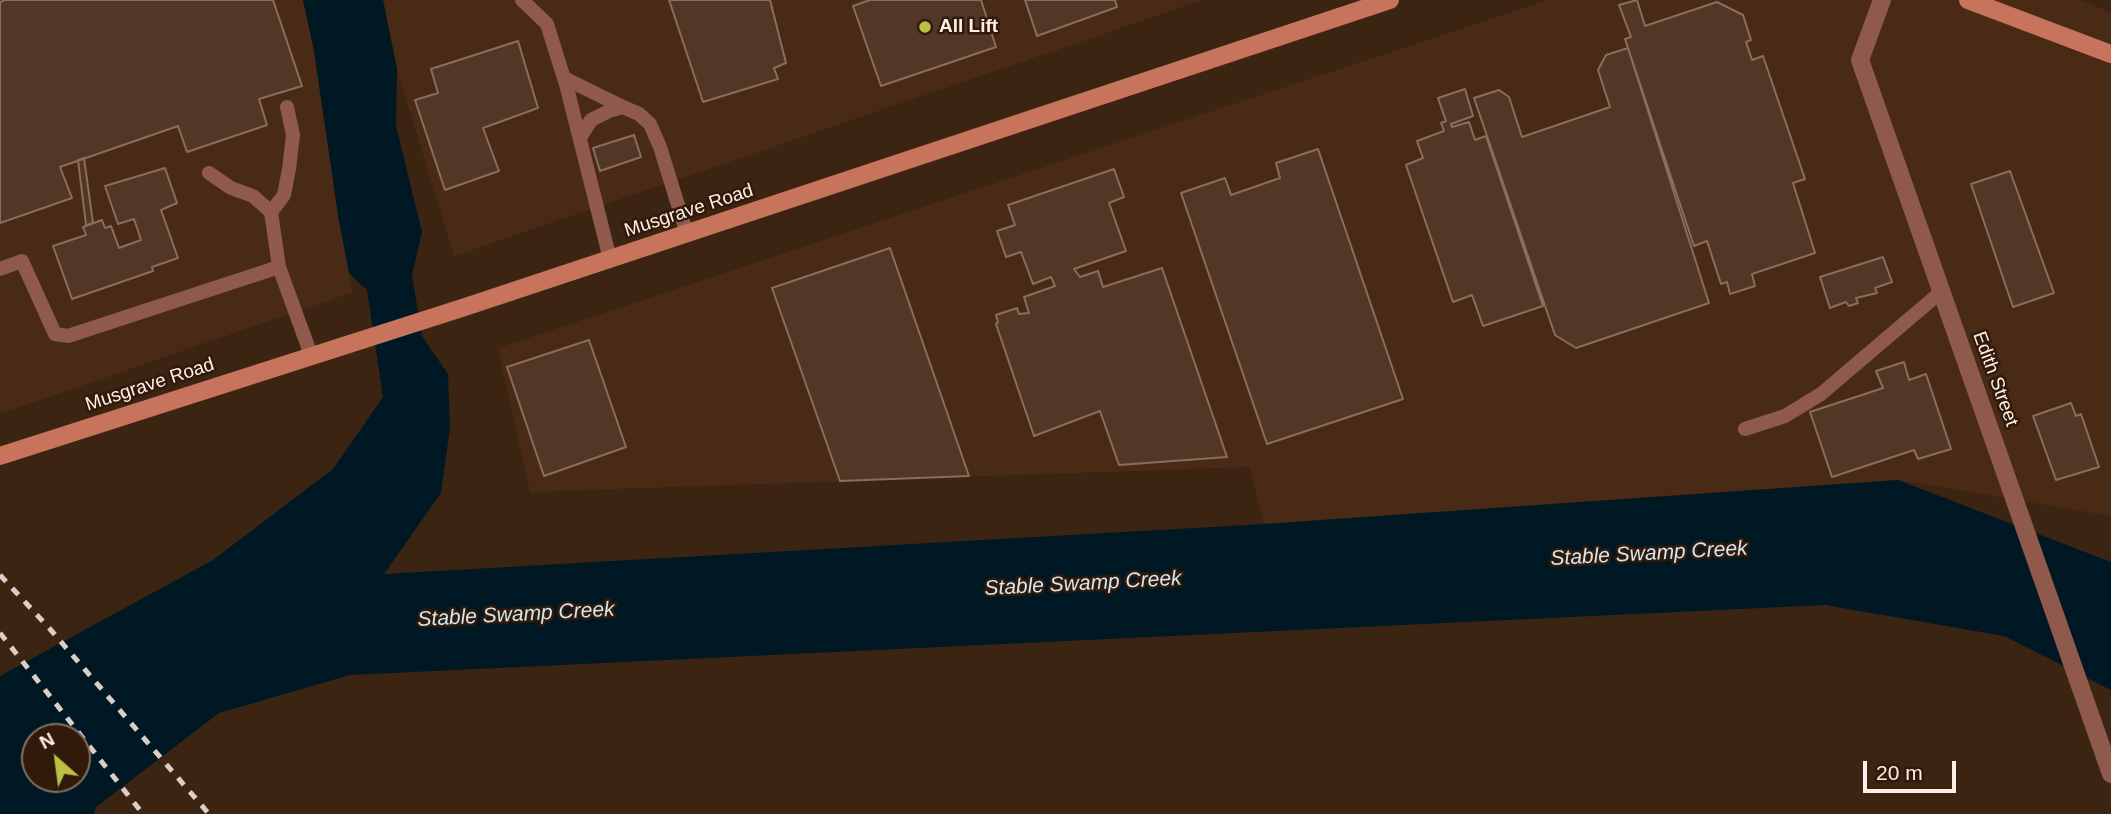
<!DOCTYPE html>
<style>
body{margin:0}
#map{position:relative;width:2111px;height:814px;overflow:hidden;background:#3c2413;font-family:Helvetica,sans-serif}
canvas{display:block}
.north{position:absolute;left:21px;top:723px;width:70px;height:70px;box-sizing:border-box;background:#321a0a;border:2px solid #837063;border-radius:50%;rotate:332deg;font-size:19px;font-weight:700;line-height:28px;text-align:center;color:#fdf0e8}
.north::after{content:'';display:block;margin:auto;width:24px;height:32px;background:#bbc044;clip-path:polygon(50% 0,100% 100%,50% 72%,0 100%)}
.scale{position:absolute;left:1863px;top:761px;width:93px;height:32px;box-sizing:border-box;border:4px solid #fdf0e8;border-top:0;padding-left:9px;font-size:21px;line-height:24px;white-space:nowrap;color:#fdf0e8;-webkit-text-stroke:5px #321a0a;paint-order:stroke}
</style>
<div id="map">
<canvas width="2111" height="814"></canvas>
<div class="north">N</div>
<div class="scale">20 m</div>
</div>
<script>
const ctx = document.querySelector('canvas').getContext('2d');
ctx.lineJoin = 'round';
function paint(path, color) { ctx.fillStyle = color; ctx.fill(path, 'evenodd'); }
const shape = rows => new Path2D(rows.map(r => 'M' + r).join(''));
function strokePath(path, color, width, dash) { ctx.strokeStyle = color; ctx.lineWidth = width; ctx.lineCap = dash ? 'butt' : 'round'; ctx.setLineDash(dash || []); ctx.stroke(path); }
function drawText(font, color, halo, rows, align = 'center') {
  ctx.font = font + ' Helvetica,sans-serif'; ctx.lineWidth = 5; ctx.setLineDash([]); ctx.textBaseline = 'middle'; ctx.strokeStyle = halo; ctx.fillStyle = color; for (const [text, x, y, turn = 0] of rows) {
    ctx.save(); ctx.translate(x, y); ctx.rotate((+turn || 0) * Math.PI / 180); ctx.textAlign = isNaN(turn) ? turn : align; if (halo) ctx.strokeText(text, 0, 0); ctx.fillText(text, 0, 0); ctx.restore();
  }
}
paint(shape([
 [0,0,303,0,314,51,339,221,353,292,0,414],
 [383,0,1203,0,454,256,397,69],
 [1548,0,2079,0,2111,12,2111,516,1898,480,1264,524,1249,467,530,492,498,348]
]), '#482a15');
paint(shape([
 [303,0,383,0,397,69,396,126,422,232,412,275,422,336,448,374,450,428,441,493,384,574,1264,524,1898,480,2111,562,2111,690,2004,636,1825,605,350,675,219,713,96,807,94,814,0,814,0,676,213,560,333,469,383,397,367,290,349,273,339,221,314,51],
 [35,737,77,737,77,779,35,779]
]), '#001823');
const building = shape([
 [5,0,273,0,302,86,259,99,267,125,187,152,178,126,60,167,72,198,0,223,0,2,5,0],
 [669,0,770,0,786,63,774,68,778,79,703,102,669,0],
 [870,0,981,0,996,47,881,86,853,6,870,0],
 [1025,0,1115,0,1117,7,1037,36,1025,0],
 [1637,0,1645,26,1717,2,1743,15,1751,40,1746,42,1752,60,1763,56,1805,179,1793,183,1815,253,1752,274,1755,286,1730,294,1727,282,1721,284,1707,241,1694,246,1625,39,1631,37,1619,5,1637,0],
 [518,41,538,108,483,128,499,171,445,190,415,100,438,93,431,69,518,41],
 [1628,48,1709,303,1576,348,1555,335,1474,98,1499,90,1509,97,1522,137,1610,107,1598,70,1606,55,1628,48],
 [1465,89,1473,116,1451,124,1452,127,1469,122,1475,140,1486,136,1543,306,1483,326,1472,295,1453,302,1406,165,1423,158,1417,141,1444,131,1441,123,1446,121,1438,98,1465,89],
 [634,135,641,157,600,171,593,148,634,135],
 [1318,149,1403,399,1267,444,1181,193,1225,178,1231,195,1280,178,1276,163,1318,149],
 [84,158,93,223,86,225,78,160,84,158],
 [165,168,177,203,161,210,178,258,152,267,153,271,72,299,53,246,86,235,83,227,102,220,105,228,111,226,119,248,141,240,134,219,118,224,105,186,165,168],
 [1114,169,1124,197,1109,203,1126,251,1074,269,1080,277,1098,271,1103,287,1162,268,1227,457,1119,465,1100,411,1034,436,996,324,998,322,996,315,1017,308,1019,314,1029,313,1024,297,1055,286,1051,277,1033,284,1021,252,1006,257,997,231,1015,225,1008,205,1114,169],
 [2010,171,2054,293,2013,307,1971,184,2010,171],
 [890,248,969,476,840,481,772,288,890,248],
 [1883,257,1892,282,1875,288,1877,293,1856,298,1858,303,1849,306,1846,302,1830,308,1820,277,1883,257],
 [589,340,626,447,544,476,507,367,589,340],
 [1904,362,1909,380,1926,374,1951,449,1918,459,1914,450,1832,477,1810,412,1883,388,1876,371,1904,362],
 [2071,403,2076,416,2081,414,2099,467,2056,480,2033,416,2071,403]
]);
paint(building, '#523727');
strokePath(building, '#8a6d5b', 2);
strokePath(shape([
 [522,0,547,24,567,88,610,259],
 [564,78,623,107],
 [580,138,591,120,609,111,623,107,639,114,650,124,660,147,687,234],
 [209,173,231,188,253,196,271,212,279,267],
 [271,212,284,195,289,169,293,135,287,107],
 [0,269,22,261,55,334,68,336,279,267,311,355],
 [1745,429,1785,416,1821,394,1942,291]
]), '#8f5a4b', 14);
strokePath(shape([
 [1882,0,1860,60,2111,774]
]), '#8f5a4b', 18);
strokePath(shape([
 [1968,0,2111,54],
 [0,456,465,307,1390,0]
]), '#c8735b', 18);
strokePath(shape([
 [0,575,50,629,209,814],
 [0,633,143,814]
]), '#ddcec5', 5, [9, 9]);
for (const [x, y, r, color] of [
 [925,27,7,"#bbc044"]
]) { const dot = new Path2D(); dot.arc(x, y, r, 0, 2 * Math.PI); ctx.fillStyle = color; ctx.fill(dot); strokePath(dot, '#321a0a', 2.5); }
drawText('bold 19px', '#fdf0e8', '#321a0a', [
 ["All Lift",939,27]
], 'left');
drawText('19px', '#fdf0e8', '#321a0a', [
 ["Musgrave Road",689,211,-18],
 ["Edith Street",1995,379,70],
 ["Musgrave Road",150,385,-18]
]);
drawText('italic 21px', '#d1e7f2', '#321a0a', [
 ["Stable Swamp Creek",1649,554,-3],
 ["Stable Swamp Creek",1083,584,-3],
 ["Stable Swamp Creek",516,615,-3]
]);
</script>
